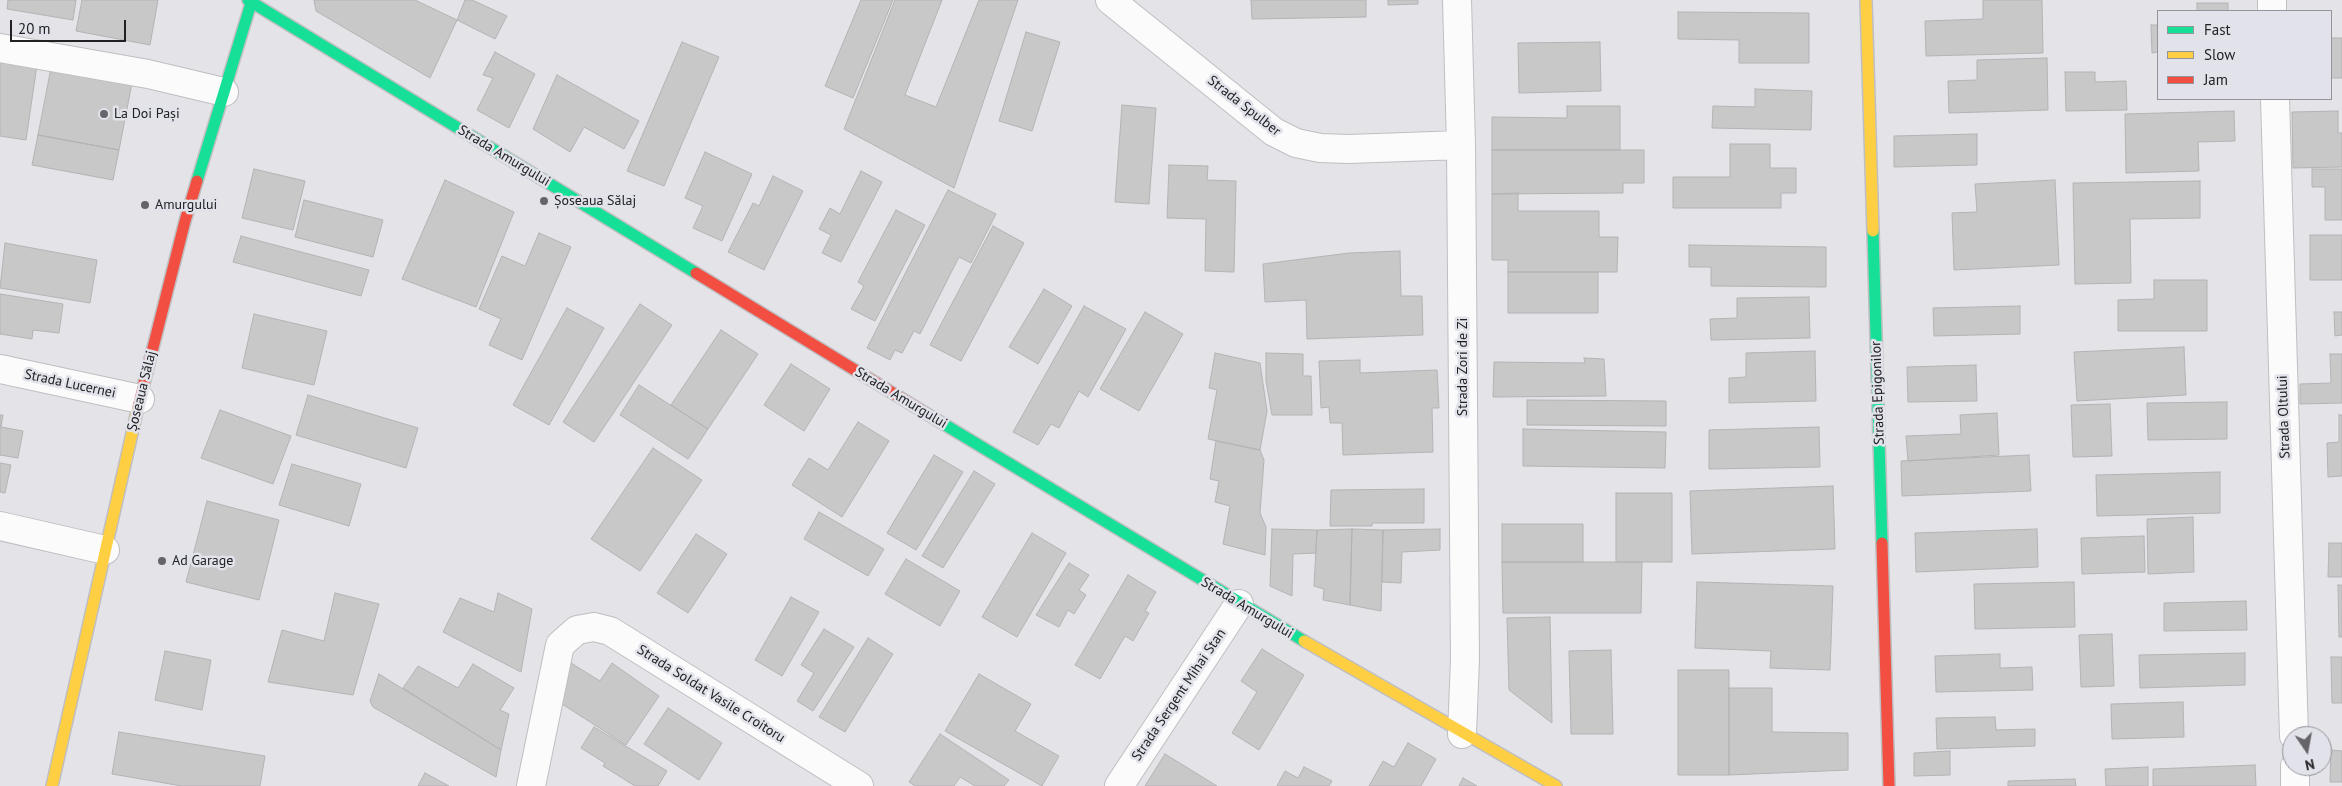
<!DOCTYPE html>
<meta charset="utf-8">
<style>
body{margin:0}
#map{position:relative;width:2342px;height:786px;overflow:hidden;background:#e3e3e8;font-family:"PT Sans",sans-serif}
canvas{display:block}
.legend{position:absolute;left:2157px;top:10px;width:175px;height:90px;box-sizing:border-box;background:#e1e2ea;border:1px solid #94959b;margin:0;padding:6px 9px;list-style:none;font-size:15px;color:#212124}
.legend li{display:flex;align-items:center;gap:10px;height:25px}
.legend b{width:25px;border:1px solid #94959b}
.north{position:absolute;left:2282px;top:726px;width:50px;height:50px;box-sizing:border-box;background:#e1e2ea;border:1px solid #94959b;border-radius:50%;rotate:168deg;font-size:14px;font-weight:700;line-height:20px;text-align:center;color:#212124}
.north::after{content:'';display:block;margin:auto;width:18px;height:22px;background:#656569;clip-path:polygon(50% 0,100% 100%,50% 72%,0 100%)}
.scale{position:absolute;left:10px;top:20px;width:116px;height:22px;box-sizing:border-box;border:2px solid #212124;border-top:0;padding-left:6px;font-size:15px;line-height:18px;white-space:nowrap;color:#212124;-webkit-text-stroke:4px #e1e2ea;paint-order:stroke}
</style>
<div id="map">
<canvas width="2342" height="786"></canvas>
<ul class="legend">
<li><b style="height:6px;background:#16e098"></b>Fast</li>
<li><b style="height:6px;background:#ffcf43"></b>Slow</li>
<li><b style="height:6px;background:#f24e42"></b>Jam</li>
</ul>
<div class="north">N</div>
<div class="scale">20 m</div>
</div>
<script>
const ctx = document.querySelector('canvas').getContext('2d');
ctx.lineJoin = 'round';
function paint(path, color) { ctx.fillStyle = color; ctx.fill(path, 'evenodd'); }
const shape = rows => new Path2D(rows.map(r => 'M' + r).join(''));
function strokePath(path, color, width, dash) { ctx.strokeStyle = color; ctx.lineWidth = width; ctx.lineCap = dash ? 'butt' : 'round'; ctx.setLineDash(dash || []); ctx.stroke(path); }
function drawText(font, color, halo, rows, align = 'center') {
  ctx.font = font + ' "PT Sans",sans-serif'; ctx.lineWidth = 5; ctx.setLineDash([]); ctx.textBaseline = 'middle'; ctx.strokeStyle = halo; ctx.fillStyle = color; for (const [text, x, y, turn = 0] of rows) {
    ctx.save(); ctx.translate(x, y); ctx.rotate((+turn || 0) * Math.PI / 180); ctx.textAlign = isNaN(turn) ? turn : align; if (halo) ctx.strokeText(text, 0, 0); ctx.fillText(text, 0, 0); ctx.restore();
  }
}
const building = shape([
 [8,0,76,0,73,20,7,9,8,0],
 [82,0,158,0,150,45,76,31,82,0],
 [314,0,415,0,457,20,430,78,316,11,314,0],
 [465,0,472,0,507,16,495,39,457,20,465,0],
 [861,0,893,0,853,98,825,86,861,0],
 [895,0,942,0,905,95,936,107,979,0,1018,0,954,188,844,129,895,0],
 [1251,0,1366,0,1366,17,1252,19,1251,0],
 [1388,0,1418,0,1418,4,1388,5,1388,0],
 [1983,0,2042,0,2043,53,1926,56,1925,21,1983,19,1983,0],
 [2197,3,2228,3,2228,11,2197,11,2197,3],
 [1678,12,1809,13,1809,63,1739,63,1739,40,1678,39,1678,12],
 [2151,25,2158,25,2158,52,2152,53,2151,25],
 [1026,32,1060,42,1032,131,999,121,1026,32],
 [2331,38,2342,38,2342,78,2331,78,2331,38],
 [682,42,719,57,664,186,627,171,682,42],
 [1600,42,1601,91,1519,93,1518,43,1600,42],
 [495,52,535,74,509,128,477,110,493,78,483,75,495,52],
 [2047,58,2048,110,1949,113,1948,81,1977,80,1977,60,2047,58],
 [0,60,37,65,26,140,0,136,0,60],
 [51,68,132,83,119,150,38,135,51,68],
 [2065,72,2095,72,2095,82,2126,81,2127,110,2066,111,2065,72],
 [557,75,639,121,624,149,584,127,570,152,533,129,557,75],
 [1755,89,1812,91,1811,130,1712,128,1713,106,1755,107,1755,89],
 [1122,105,1156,108,1149,204,1115,202,1122,105],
 [1567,106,1620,106,1620,150,1492,150,1492,117,1567,118,1567,106],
 [2234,111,2235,141,2198,142,2199,171,2126,173,2125,114,2234,111],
 [2338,111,2338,133,2342,133,2342,167,2293,168,2292,112,2338,111],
 [1977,134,1977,165,1894,167,1894,136,1977,134],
 [38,135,119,150,113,180,32,165,38,135],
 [1730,144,1770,144,1770,168,1796,168,1796,193,1781,193,1781,208,1673,208,1673,177,1730,177,1730,144],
 [1492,150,1644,150,1644,183,1623,183,1623,193,1492,194,1492,150],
 [705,152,752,174,722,241,693,228,703,206,685,198,705,152],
 [1169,165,1208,166,1207,180,1236,181,1234,272,1205,271,1206,219,1167,218,1169,165],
 [254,169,305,181,293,230,242,218,254,169],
 [2312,169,2342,169,2342,220,2325,220,2325,187,2312,187,2312,169],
 [861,171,882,182,841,262,822,253,831,235,819,229,830,208,840,214,861,171],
 [773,176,803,191,764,270,728,252,753,203,759,206,773,176],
 [445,180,514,212,476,307,402,279,445,180],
 [2055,180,2059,265,1954,270,1952,213,1977,212,1975,184,2055,180],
 [2200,181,2200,218,2130,219,2131,283,2075,284,2073,183,2200,181],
 [948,190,996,214,971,263,959,257,920,334,914,331,902,353,895,350,890,360,867,348,948,190],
 [1518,193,1518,211,1599,211,1599,237,1618,237,1617,272,1508,272,1508,260,1492,260,1492,194,1518,193],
 [304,200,383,220,373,257,295,237,304,200],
 [896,210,925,225,875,321,851,309,864,286,858,282,896,210],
 [993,226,1024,243,961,361,930,345,993,226],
 [539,233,571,247,522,360,489,345,501,319,479,309,502,256,525,266,539,233],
 [2310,235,2342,235,2342,280,2310,280,2310,235],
 [241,236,369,270,361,296,233,262,241,236],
 [5,243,97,260,90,303,0,288,5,243],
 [1689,245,1826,247,1826,287,1711,286,1711,267,1689,267,1689,245],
 [1400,251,1401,296,1422,296,1423,335,1307,339,1306,300,1265,302,1263,264,1349,253,1400,251],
 [1508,272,1598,272,1598,313,1508,313,1508,272],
 [2154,280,2207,280,2207,331,2118,331,2118,300,2154,299,2154,280],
 [1044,289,1072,306,1038,364,1009,347,1044,289],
 [0,294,63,304,59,333,33,330,32,339,0,334,0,294],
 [1809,297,1810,338,1711,340,1710,319,1737,318,1737,298,1809,297],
 [640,304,672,325,594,442,563,422,640,304],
 [1084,306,1126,329,1088,397,1079,391,1059,428,1051,424,1038,445,1013,432,1084,306],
 [2020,306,2020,334,1934,336,1933,308,2020,306],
 [567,308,604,328,549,425,513,405,567,308],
 [1145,312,1183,334,1139,411,1100,389,1145,312],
 [2334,312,2342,312,2342,335,2335,336,2334,312],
 [254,314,327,331,314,385,242,368,254,314],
 [721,330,758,354,708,429,671,405,721,330],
 [2184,347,2186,395,2077,401,2074,352,2184,347],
 [1815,351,1816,401,1729,403,1729,378,1746,377,1746,353,1815,351],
 [1215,353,1260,363,1267,411,1260,450,1208,439,1217,390,1209,388,1215,353],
 [1266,353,1303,354,1303,376,1311,376,1312,415,1272,415,1266,381,1266,353],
 [2330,354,2342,354,2342,403,2300,404,2300,384,2331,383,2330,354],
 [1584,358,1604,359,1606,396,1493,397,1494,362,1585,363,1584,358],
 [1360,360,1360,373,1437,370,1439,408,1432,408,1433,452,1343,455,1342,423,1330,423,1329,407,1321,408,1319,361,1360,360],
 [791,364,830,389,804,431,764,405,791,364],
 [1976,365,1977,401,1908,402,1907,367,1976,365],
 [639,385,708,429,688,459,620,415,639,385],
 [308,395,418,428,406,468,296,435,308,395],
 [1527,400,1666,401,1666,426,1527,425,1527,400],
 [2227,402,2227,439,2148,440,2147,403,2227,402],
 [2110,404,2112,456,2073,457,2071,405,2110,404],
 [220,410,291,436,273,484,201,458,220,410],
 [1997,413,1999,455,1908,461,1906,436,1961,434,1960,415,1997,413],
 [0,415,3,415,1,427,23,431,18,458,0,455,0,415],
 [2339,415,2342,415,2342,476,2328,477,2327,443,2339,442,2339,415],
 [858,422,889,441,842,517,792,485,809,458,828,470,858,422],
 [1819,427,1820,467,1709,469,1709,430,1819,427],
 [1523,429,1666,432,1665,468,1523,466,1523,429],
 [1216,441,1260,450,1264,460,1260,513,1266,527,1265,555,1223,544,1230,506,1215,502,1219,481,1210,479,1216,441],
 [653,448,702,480,640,571,591,539,653,448],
 [934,455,963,472,916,550,887,533,934,455],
 [2029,455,2031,491,1902,496,1901,461,2029,455],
 [0,463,11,465,5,493,0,492,0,463],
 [292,464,361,484,349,526,279,505,292,464],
 [974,471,995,484,943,568,922,556,974,471],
 [2220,472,2220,513,2097,516,2096,475,2220,472],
 [1833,486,1835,549,1692,554,1690,491,1833,486],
 [1424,489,1424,523,1372,523,1372,526,1330,526,1331,490,1424,489],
 [1616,493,1672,493,1672,562,1616,562,1616,493],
 [207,501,279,520,259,600,186,582,207,501],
 [819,512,884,549,868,576,804,539,819,512],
 [2193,517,2194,572,2148,574,2147,519,2193,517],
 [1502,524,1583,524,1583,562,1502,562,1502,524],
 [1272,529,1317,530,1316,553,1293,554,1292,596,1270,586,1272,529],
 [1352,529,1383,530,1381,611,1350,605,1352,529],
 [1352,529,1350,605,1323,600,1324,589,1314,586,1317,530,1352,529],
 [1440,529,1440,550,1402,552,1401,583,1382,582,1383,530,1440,529],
 [2037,529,2038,567,1916,572,1915,533,2037,529],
 [1032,533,1066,553,1017,637,982,617,1032,533],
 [696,534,727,554,688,613,657,593,696,534],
 [2144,536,2145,572,2082,574,2081,538,2144,536],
 [2329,543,2342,543,2342,577,2328,577,2329,543],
 [906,559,960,591,940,626,885,594,906,559],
 [1502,562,1642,562,1641,613,1503,613,1502,562],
 [1069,563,1089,575,1079,590,1086,595,1074,614,1068,610,1059,627,1036,615,1069,563],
 [1128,575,1156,592,1145,611,1149,613,1133,641,1125,636,1100,679,1075,665,1128,575],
 [1697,582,1833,586,1830,670,1770,668,1771,651,1695,648,1697,582],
 [2074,582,2075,627,1975,629,1974,584,2074,582],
 [2338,585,2342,585,2342,637,2339,637,2338,585],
 [335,593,379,604,353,695,268,682,282,630,324,641,335,593],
 [498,593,532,609,521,672,443,632,460,598,494,612,498,593],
 [791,597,819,612,782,676,755,660,791,597],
 [2246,601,2247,630,2164,631,2164,603,2246,601],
 [1550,617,1552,723,1509,690,1507,618,1550,617],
 [824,629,854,647,813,711,797,701,814,673,801,665,824,629],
 [2112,634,2114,686,2081,687,2079,635,2112,634],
 [868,638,893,654,845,732,819,717,868,638],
 [1262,649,1304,675,1259,750,1232,733,1257,692,1241,681,1262,649],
 [1611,650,1613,734,1571,734,1569,651,1611,650],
 [165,651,211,660,202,710,155,700,165,651],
 [2245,653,2245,685,2140,688,2139,655,2245,653],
 [2000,654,2000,668,2032,667,2033,690,1936,692,1935,656,2000,654],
 [2331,657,2342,657,2342,703,2332,703,2331,657],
 [571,663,600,681,612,663,659,696,626,745,562,704,571,663],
 [473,664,514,688,500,710,509,714,501,750,403,688,418,666,458,688,473,664],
 [1678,670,1729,670,1729,775,1678,775,1678,670],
 [379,674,501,750,496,777,373,707,370,701,379,674],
 [979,674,1031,704,1015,731,1059,756,1042,786,945,731,979,674],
 [1729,688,1772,688,1772,732,1848,733,1848,770,1729,775,1729,688],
 [2183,702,2184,737,2112,739,2111,704,2183,702],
 [668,708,722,743,699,780,644,744,668,708],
 [1995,717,1996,730,2035,729,2035,746,1937,749,1936,718,1995,717],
 [594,727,667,771,658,786,635,786,603,766,605,763,581,748,594,727],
 [119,732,265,756,260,786,182,786,112,774,119,732],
 [940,734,1009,780,1004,786,975,786,960,777,954,786,915,786,909,782,940,734],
 [1408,743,1436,759,1421,786,1369,786,1383,761,1394,767,1408,743],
 [2331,750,2342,751,2342,782,2330,782,2331,750],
 [1950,751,1950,775,1914,776,1914,753,1950,751],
 [1165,754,1217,786,1145,786,1165,754],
 [2255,765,2256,786,2153,786,2153,769,2255,765],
 [1304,767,1332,781,1329,786,1277,786,1285,771,1298,778,1304,767],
 [2148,767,2148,786,2106,786,2105,769,2148,767],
 [425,773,449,786,418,786,425,773],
 [1463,778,1477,786,1459,786,1463,778],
 [2075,779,2076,786,2008,786,2008,781,2075,779]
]);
paint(building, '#c9c8c9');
strokePath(building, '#b4b3b4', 1);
const street = shape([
 [1110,0,1274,132,1296,143,1320,148,1349,149,1461,145],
 [1457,0,1461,145,1465,659,1462,734],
 [2272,0,2272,11],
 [0,48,148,74,224,92],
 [2275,99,2294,736],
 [0,369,140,399],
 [0,526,105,550],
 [2295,766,2295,786],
 [531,786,560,645,577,630,594,627,610,631,859,786],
 [1119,786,1239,604]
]);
const fast = shape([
 [248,0,696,273],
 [197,181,252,0],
 [1873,231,1882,543],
 [927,414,1304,641]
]);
const slow = shape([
 [1866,0,1873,231],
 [1304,641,1556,786],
 [52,786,138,407]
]);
const jam = shape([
 [696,273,927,414],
 [138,407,185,221,197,181],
 [1882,543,1889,786]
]);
strokePath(street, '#bfbfc2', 30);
strokePath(fast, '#bfbfc2', 14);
strokePath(slow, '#bfbfc2', 14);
strokePath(jam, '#bfbfc2', 14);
strokePath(street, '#fbfbfc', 28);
strokePath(fast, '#16e098', 11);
strokePath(slow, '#ffcf43', 11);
strokePath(jam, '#f24e42', 11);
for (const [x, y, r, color] of [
 [104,114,5,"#656569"],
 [544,201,5,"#656569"],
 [145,205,5,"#656569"],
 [162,561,5,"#656569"]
]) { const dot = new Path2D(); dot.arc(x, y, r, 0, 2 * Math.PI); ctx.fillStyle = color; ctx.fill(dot); strokePath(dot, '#e1e2ea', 2); }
drawText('14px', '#212124', '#e1e2ea', [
 ["Strada Spulber",1244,106,38],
 ["Strada Amurgului",504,156,31],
 ["Strada Zori de Zi",1463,367,-90],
 ["Strada Lucernei",70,384,12],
 ["Șoseaua Sălaj",142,391,-76],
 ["Strada Epigonilor",1878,393,-92],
 ["Strada Amurgului",901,398,31],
 ["Strada Oltului",2284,417,-92],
 ["Strada Amurgului",1247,608,31],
 ["Strada Soldat Vasile Croitoru",711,694,32],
 ["Strada Sergent Mihai Stan",1179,695,-56]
]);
drawText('14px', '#212124', '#e1e2ea', [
 ["La Doi Pași",114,114],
 ["Șoseaua Sălaj",554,201],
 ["Amurgului",155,205],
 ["Ad Garage",172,561]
], 'left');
</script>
